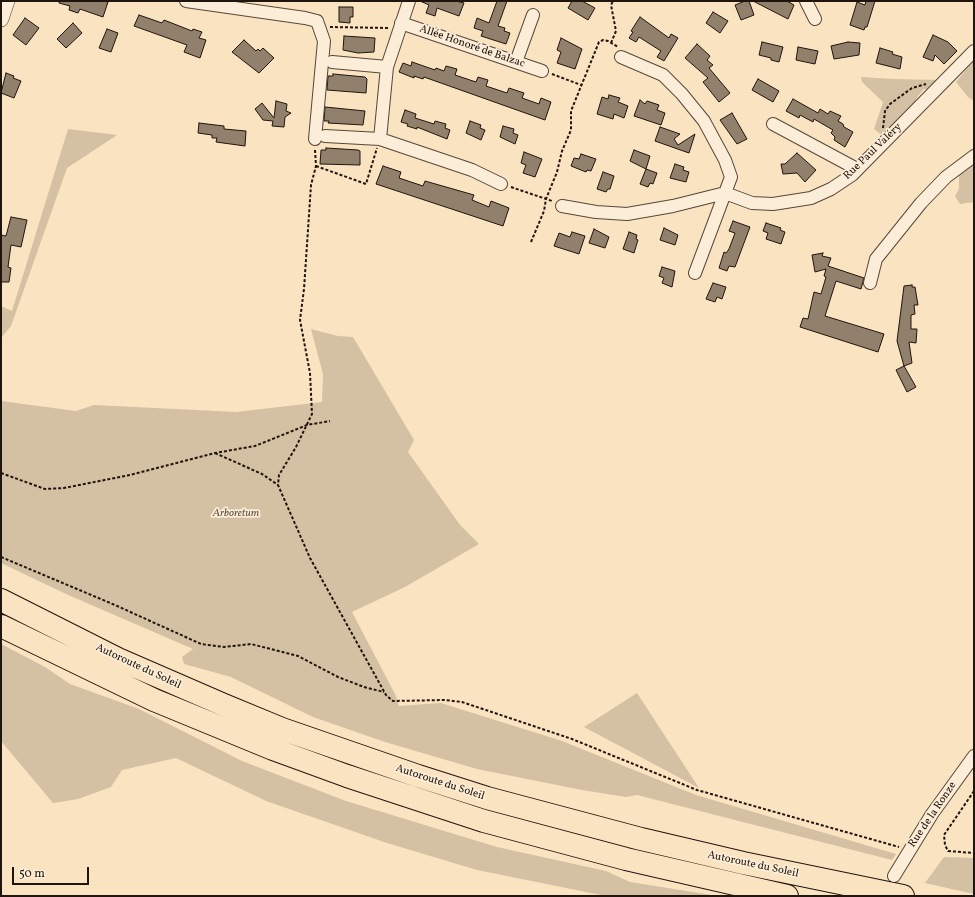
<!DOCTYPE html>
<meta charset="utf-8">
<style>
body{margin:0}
#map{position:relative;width:975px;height:897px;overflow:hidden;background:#f9e3c1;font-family:Vollkorn,serif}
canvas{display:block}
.frame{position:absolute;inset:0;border:2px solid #20150d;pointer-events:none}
.scale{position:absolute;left:12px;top:867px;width:77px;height:18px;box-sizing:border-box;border:2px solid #20150d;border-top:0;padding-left:5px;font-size:12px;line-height:14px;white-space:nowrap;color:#20150d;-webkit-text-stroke:3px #fbedd7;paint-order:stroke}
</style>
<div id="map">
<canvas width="975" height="897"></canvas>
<div class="frame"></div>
<div class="scale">50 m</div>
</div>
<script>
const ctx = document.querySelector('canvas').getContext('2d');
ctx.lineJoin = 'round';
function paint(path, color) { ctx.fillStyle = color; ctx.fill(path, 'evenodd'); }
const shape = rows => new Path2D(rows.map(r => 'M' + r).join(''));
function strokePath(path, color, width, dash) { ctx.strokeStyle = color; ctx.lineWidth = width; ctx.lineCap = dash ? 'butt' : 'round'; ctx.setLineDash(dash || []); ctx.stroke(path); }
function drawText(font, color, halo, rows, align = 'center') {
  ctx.font = font + ' Vollkorn,serif'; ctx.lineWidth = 3.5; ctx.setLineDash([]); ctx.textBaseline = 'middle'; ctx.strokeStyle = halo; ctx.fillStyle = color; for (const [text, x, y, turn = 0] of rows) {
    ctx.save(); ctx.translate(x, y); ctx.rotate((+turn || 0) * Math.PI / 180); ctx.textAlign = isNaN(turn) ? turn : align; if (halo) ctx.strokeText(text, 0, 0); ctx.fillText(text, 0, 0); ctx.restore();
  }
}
paint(shape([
 [974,60,974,101,968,97,956,82],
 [861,77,893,79,939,80,930,90,924,89,917,97,916,101,882,135,874,129,883,102,862,82],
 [68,129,117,135,67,168,11,326,1,338,1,306,12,311],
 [974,164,974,202,960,204,955,196,959,189,959,175],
 [311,329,338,336,353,337,414,440,408,452,460,525,479,544,405,587,352,612,396,696,399,706,441,703,562,741,696,795,896,854,892,860,637,795,626,797,582,790,477,769,385,742,313,717,231,677,184,664,182,657,193,649,66,594,1,563,1,401,76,411,94,405,236,412,322,402,323,374],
 [1,644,45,667,70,684,139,709,242,761,346,801,497,847,606,871,630,882,718,896,606,896,477,870,387,843,266,801,176,758,122,770,111,787,78,799,53,803,1,741],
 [637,693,699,788,584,727],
 [944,857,974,858,974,894,925,883]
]), '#d4c0a2');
const building = shape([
 [59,1,103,1,108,2,103,17,80,9,78,13,69,10,70,6,59,3,59,1],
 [420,1,456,1,464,3,459,16,437,8,435,16,426,13,429,5,420,1],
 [497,1,507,1,498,26,505,28,504,31,510,33,506,44,481,36,483,31,474,28,477,18,489,23,497,1],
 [572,1,582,1,595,8,588,20,568,8,572,1],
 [745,1,749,1,754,15,741,20,735,5,745,1],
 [753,1,787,1,794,5,788,19,753,1],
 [866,1,875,1,867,27,865,27,864,30,850,25,857,2,865,5,866,1],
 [339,7,353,7,353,17,350,17,350,23,339,22,339,7],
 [713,12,728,21,720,33,706,23,713,12],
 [139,15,162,23,164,20,192,31,193,29,202,32,199,38,206,40,200,58,184,52,187,45,134,26,139,15],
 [640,17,669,38,671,34,678,38,664,61,657,57,661,51,639,37,636,42,629,38,633,32,631,31,640,17],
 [25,18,39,28,26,45,13,35,25,18],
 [73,23,82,33,66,48,57,39,73,23],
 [107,29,118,33,111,52,99,48,107,29],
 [933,35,948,42,957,51,944,64,935,55,933,61,923,57,933,35],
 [344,36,375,38,374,52,358,53,343,50,344,36],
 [561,38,582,49,575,69,557,63,561,52,557,50,561,38],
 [244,40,256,51,258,49,260,51,263,48,274,58,259,73,232,52,244,40],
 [762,42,783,47,779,62,771,60,771,58,759,55,762,42],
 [848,42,860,43,859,55,834,59,831,46,848,42],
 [697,44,710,56,707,60,713,65,709,68,730,93,719,102,703,82,708,78,685,58,697,44],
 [798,47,818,51,815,64,796,60,798,47],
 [880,48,893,52,892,54,902,57,900,69,876,63,880,48],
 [412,62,435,70,436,68,444,71,446,66,457,69,455,75,476,82,478,77,488,80,486,86,507,93,509,88,524,93,522,98,539,104,541,98,551,102,545,120,424,77,423,79,414,76,414,78,399,72,403,63,411,66,412,62],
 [6,73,14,76,13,78,21,81,14,98,1,93,6,73],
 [333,74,365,77,367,79,366,93,327,90,328,76,333,76,333,74],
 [758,79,779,91,773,102,752,90,758,79],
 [609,95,620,98,618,102,628,106,624,118,614,114,613,119,597,114,602,97,608,99,609,95],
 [793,99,818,113,820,109,828,114,830,111,841,116,838,121,843,124,844,127,853,132,845,147,834,140,835,137,831,133,833,130,814,119,813,122,800,115,799,118,786,111,793,99],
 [640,100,645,104,647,101,659,105,657,110,665,113,661,125,634,116,640,100],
 [276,101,287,104,286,111,291,113,285,117,284,127,272,126,273,121,263,120,255,109,262,103,274,118,276,101],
 [325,107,365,111,363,125,328,123,329,121,324,121,325,107],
 [405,110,416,114,415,118,434,124,435,121,446,124,445,128,450,130,447,139,417,127,417,129,407,126,408,124,401,122,405,110],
 [732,113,747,139,737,144,720,120,732,113],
 [470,121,481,125,480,128,485,130,481,140,466,133,470,121],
 [199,123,224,126,224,129,246,131,245,146,216,142,217,138,212,138,212,135,198,133,199,123],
 [503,126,514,129,513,133,518,135,515,144,500,137,503,126],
 [660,127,680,134,674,139,678,145,695,134,689,153,655,141,660,127],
 [326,148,358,150,360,151,360,165,320,164,321,150,326,150,326,148],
 [634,150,650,156,646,169,657,173,653,184,650,183,648,187,640,184,646,169,630,161,634,150],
 [524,152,542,159,535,177,523,173,526,165,521,163,524,152],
 [797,153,816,170,805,182,797,173,783,174,781,164,785,164,797,153],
 [581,154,596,159,591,171,587,170,586,172,571,166,574,158,579,159,581,154],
 [675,164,684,167,683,170,689,172,686,182,670,178,675,164],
 [383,166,401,172,399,178,423,186,425,181,474,195,472,200,489,207,491,201,509,208,503,226,376,184,383,166],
 [603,172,614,176,610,189,608,189,606,192,597,189,603,172],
 [11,217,27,220,21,247,11,245,8,267,11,268,9,282,1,282,1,235,6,236,11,217],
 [733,221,750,227,735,267,729,266,727,271,719,268,724,252,726,253,729,249,735,233,729,231,733,221],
 [766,223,781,228,780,230,785,232,781,244,766,239,768,233,763,231,766,223],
 [664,228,678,235,675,245,660,240,664,228],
 [594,229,609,237,605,248,589,243,594,229],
 [572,232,585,236,579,254,554,246,559,233,570,237,572,232],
 [629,232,637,235,636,239,638,240,634,253,623,249,629,232],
 [823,253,822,256,831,258,828,266,864,278,861,289,836,281,825,316,884,334,878,352,800,327,803,318,808,319,814,292,821,294,826,277,824,276,826,269,815,272,812,255,823,253],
 [662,267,675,271,672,287,662,283,664,278,659,276,662,267],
 [713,283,726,287,722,299,717,297,715,302,706,299,713,283],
 [912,285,912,287,915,287,918,305,914,305,915,314,911,315,911,329,917,329,916,343,909,342,912,363,904,366,897,341,904,286,912,285],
 [904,366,916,387,907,392,896,370,904,366]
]);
paint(building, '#91806b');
strokePath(building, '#20150d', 1);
const minor = shape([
 [186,1,305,18,317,21,324,41,315,139],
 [806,1,815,19],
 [401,23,542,71],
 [621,57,663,75,682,94,704,121,725,160,731,177,695,273],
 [332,62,387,67],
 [516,62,533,15],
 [773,124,857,169],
 [325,136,380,139,472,170,501,184],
 [380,139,387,67,409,1],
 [725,193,752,203,773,204,811,198,831,189,852,175,974,51],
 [562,206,596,212,627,214,673,206,725,193],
 [870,283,876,259,921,203,946,177,974,156],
 [894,876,932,814,974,756]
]);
const tertiary = shape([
 [1,19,7,1]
]);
const motorway = shape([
 [1,600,118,659,224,705,282,729,418,776,487,798,641,839,743,863,903,896],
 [1,626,154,700,273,749,347,776,484,821,626,859,787,896]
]);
strokePath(minor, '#56483a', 14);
strokePath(tertiary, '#56483a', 16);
strokePath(motorway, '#20150d', 24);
strokePath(shape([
 [330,27,390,28],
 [611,43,616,31,611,5,613,1],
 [552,74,581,85],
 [883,128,885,111,890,104,912,88,926,84],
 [315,150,316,166,311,185,304,289,300,320,310,373,312,414,296,447,279,475,278,485,310,558,386,695,393,701,445,700,462,702,572,739,697,790,899,847],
 [316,166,366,184,377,148],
 [511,187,552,201],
 [531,242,544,211,546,199,557,172,562,151,571,130,571,111,599,42,603,40,608,41,618,47],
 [215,453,262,474,278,485],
 [1,473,45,489,64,488,130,475,215,453,255,446,307,425,330,421],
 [1,557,115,605,201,644,224,647,251,644,298,656,338,677,364,687,384,692],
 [974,791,944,835,945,845,948,851,974,853]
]), '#20150d', 2, [3, 2]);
strokePath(minor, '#fbedd7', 12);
strokePath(tertiary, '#fbedd7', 15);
strokePath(motorway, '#f9e3c1', 22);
drawText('11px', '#20150d', '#fbedd7', [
 ["Allée Honoré de Balzac",472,47,19],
 ["Rue Paul Valéry",873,152,-44],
 ["Autoroute du Soleil",138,667,25],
 ["Autoroute du Soleil",440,783,18],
 ["Rue de la Ronze",933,815,-56],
 ["Autoroute du Soleil",753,865,12]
]);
drawText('italic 11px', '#5f5141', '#fbedd7', [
 ["Arboretum",236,514]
]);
</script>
